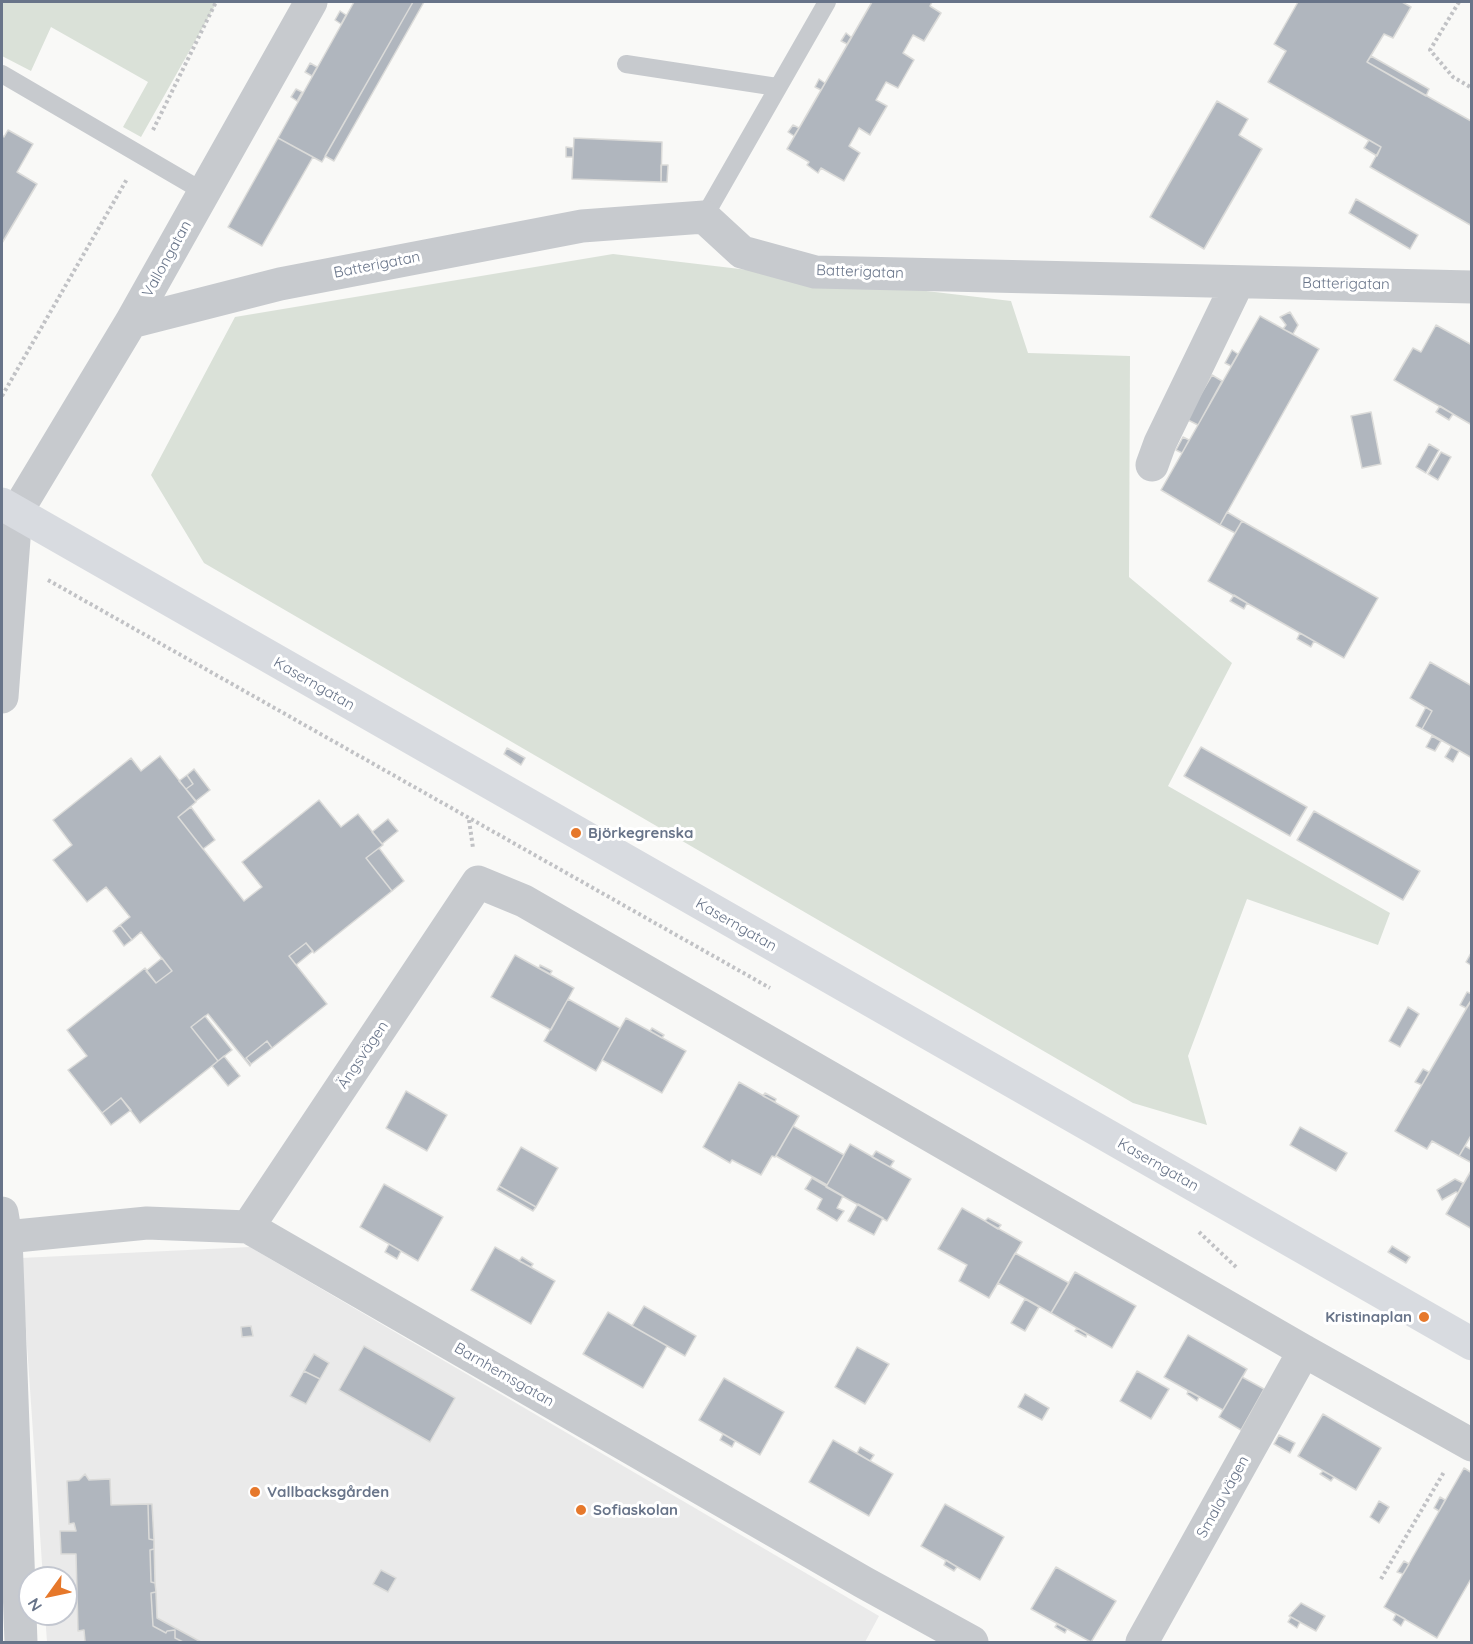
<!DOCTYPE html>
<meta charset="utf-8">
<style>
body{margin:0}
#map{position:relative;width:1473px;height:1644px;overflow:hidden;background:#f9f9f7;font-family:Quicksand,sans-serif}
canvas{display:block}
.frame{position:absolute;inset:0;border:3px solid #687489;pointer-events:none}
.north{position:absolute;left:18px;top:1566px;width:60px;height:60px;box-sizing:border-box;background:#fff;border:2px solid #c3c7d0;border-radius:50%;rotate:237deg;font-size:16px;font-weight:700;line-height:24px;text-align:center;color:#687489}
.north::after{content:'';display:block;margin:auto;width:21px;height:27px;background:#e6782b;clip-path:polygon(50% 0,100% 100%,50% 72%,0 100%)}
</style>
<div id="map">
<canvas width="1473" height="1644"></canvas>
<div class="frame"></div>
<div class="north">N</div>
</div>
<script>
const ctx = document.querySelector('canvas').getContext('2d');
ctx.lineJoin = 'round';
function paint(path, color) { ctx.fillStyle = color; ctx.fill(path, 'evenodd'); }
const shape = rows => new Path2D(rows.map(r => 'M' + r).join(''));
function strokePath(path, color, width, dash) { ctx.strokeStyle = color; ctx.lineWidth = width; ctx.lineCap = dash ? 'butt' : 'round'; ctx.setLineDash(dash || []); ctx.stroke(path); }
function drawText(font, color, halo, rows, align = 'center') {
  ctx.font = font + ' Quicksand,sans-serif'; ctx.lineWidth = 6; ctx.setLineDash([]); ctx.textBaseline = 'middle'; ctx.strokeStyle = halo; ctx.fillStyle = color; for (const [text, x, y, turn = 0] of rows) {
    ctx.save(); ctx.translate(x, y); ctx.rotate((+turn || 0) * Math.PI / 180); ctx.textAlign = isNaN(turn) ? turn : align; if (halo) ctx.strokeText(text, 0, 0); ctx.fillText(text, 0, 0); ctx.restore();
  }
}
paint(shape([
 [250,1247,879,1616,865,1642,47,1642,45,1614,66,1614,66,1578,43,1578,21,1258]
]), '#eaeaea');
paint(shape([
 [2,2,217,2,141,137,123,127,148,82,51,27,31,71,2,56],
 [613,254,1011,301,1028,353,1130,356,1129,577,1232,663,1168,786,1390,913,1378,945,1247,899,1188,1056,1207,1125,1133,1103,204,563,151,475,235,317]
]), '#dae1d8');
const building = shape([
 [354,2,413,2,322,162,278,138,354,2],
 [413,2,424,2,334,161,325,156,413,2],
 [872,2,932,2,930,6,941,13,924,41,913,35,903,53,914,60,898,88,886,82,876,100,887,106,870,135,859,128,849,146,860,153,844,181,821,168,818,173,807,165,809,162,787,149,872,2],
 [1298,2,1402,2,1411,7,1393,38,1384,34,1367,62,1471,121,1472,120,1472,226,1370,167,1381,147,1268,82,1286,51,1274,44,1298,2],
 [340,11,346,15,341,24,335,20,340,11],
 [846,33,851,37,847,44,841,41,846,33],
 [1371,56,1429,89,1426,96,1367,62,1371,56],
 [310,63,317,67,312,76,305,72,310,63],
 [819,79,825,83,821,90,815,87,819,79],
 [296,89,302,92,297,101,291,97,296,89],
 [1217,101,1248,119,1239,135,1262,149,1204,249,1150,217,1217,101],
 [793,125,799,128,794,136,788,132,793,125],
 [8,130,33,144,17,172,37,184,2,243,2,135,4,137,8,130],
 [278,138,313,157,262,246,228,227,278,138],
 [574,138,662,142,661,182,572,179,574,138],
 [1369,140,1381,147,1377,156,1364,148,1369,140],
 [566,147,573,148,573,157,566,157,566,147],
 [661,165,668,165,667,182,661,182,661,165],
 [1356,199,1418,235,1410,249,1349,213,1356,199],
 [1290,312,1298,325,1293,334,1283,329,1286,325,1280,317,1290,312],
 [1260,316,1319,349,1220,525,1161,490,1260,316],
 [1436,325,1472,345,1472,425,1394,380,1413,348,1421,352,1436,325],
 [1232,350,1238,354,1231,366,1225,363,1232,350],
 [1212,375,1222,381,1198,425,1186,419,1212,375],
 [1440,406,1453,414,1449,420,1436,412,1440,406],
 [1371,412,1381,464,1362,468,1351,416,1371,412],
 [1183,437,1189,440,1182,453,1176,450,1183,437],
 [1429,444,1439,450,1426,473,1416,467,1429,444],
 [1441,452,1451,457,1438,480,1428,474,1441,452],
 [1227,512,1242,521,1235,533,1220,525,1227,512],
 [1242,521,1378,598,1344,658,1208,581,1242,521],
 [1234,595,1247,603,1244,609,1230,601,1234,595],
 [1300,633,1314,641,1311,647,1297,639,1300,633],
 [1430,662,1472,686,1472,758,1422,729,1432,711,1410,698,1430,662],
 [1426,707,1432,711,1422,729,1416,726,1426,707],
 [1432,736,1441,741,1435,751,1426,747,1432,736],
 [1201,747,1307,807,1290,836,1184,776,1201,747],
 [1451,747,1459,751,1453,762,1445,757,1451,747],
 [507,748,525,758,521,765,504,754,507,748],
 [160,756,196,802,178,817,244,901,262,887,242,862,319,800,341,827,358,814,383,845,366,858,392,891,314,953,306,943,289,956,327,1004,272,1048,267,1041,246,1058,251,1064,250,1066,208,1014,191,1027,218,1061,140,1123,121,1098,102,1113,68,1070,87,1056,67,1030,145,968,156,983,172,971,141,932,132,940,120,925,130,917,106,887,87,902,53,860,72,845,53,820,131,758,141,771,160,756],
 [194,769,210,790,196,801,186,789,193,784,187,775,194,769],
 [187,775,193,784,186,789,179,781,187,775],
 [191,807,215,840,203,849,178,817,191,807],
 [1314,811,1420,871,1403,900,1297,840,1314,811],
 [388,819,398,831,382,844,372,832,388,819],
 [379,848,404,881,392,891,366,858,379,848],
 [120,925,132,940,124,946,113,931,120,925],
 [306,943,313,951,296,965,289,956,306,943],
 [1472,951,1472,966,1466,962,1472,951],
 [515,955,574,988,551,1030,491,997,515,955],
 [162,958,172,971,156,983,146,971,162,958],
 [540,965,552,971,550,974,539,968,540,965],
 [1467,992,1472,994,1472,999,1466,1008,1460,1005,1467,992],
 [568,999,620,1028,596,1071,544,1041,568,999],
 [1472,999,1472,1134,1459,1156,1432,1141,1427,1149,1395,1131,1472,999],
 [1408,1007,1419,1014,1400,1047,1389,1041,1408,1007],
 [205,1016,232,1050,218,1061,191,1027,205,1016],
 [626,1018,686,1051,662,1093,602,1060,626,1018],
 [652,1028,664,1035,662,1038,650,1031,652,1028],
 [267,1041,272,1048,251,1064,246,1058,267,1041],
 [224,1056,240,1076,228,1086,212,1066,224,1056],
 [1423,1069,1429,1072,1422,1085,1415,1082,1423,1069],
 [739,1082,799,1116,775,1157,772,1156,761,1175,732,1160,730,1163,703,1147,739,1082],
 [406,1091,447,1115,427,1151,386,1128,406,1091],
 [765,1093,776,1099,775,1102,763,1096,765,1093],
 [121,1098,131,1110,111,1125,102,1113,121,1098],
 [793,1126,844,1155,827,1185,776,1156,793,1126],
 [1300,1127,1347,1153,1336,1171,1290,1145,1300,1127],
 [850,1144,911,1179,887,1221,826,1187,850,1144],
 [1465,1146,1472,1150,1472,1163,1459,1156,1465,1146],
 [521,1147,558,1168,536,1207,499,1186,521,1147],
 [876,1151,894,1161,890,1167,872,1157,876,1151],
 [1472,1169,1472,1229,1446,1214,1472,1169],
 [812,1178,843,1196,837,1208,844,1211,837,1221,817,1209,822,1199,805,1189,812,1178],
 [1455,1179,1463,1183,1458,1193,1456,1192,1442,1200,1437,1190,1455,1179],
 [384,1184,443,1217,418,1261,360,1227,384,1184],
 [499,1186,536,1207,533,1211,497,1190,499,1186],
 [858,1204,883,1218,874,1235,848,1221,858,1204],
 [962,1208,1022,1242,989,1298,959,1281,967,1265,938,1249,962,1208],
 [988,1218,1001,1225,998,1229,985,1221,988,1218],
 [389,1244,401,1251,397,1259,385,1252,389,1244],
 [1392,1246,1410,1257,1406,1263,1388,1252,1392,1246],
 [495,1247,555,1281,531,1324,471,1290,495,1247],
 [1015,1253,1069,1283,1051,1313,998,1283,1015,1253],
 [522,1257,533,1264,531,1267,519,1261,522,1257],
 [1075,1272,1136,1306,1112,1348,1051,1313,1075,1272],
 [1025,1299,1039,1307,1025,1331,1011,1323,1025,1299],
 [644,1306,696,1336,685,1356,632,1326,644,1306],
 [608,1312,667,1346,643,1388,583,1354,608,1312],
 [251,1326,253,1336,242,1337,241,1327,251,1326],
 [1077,1328,1087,1334,1086,1337,1075,1331,1077,1328],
 [1188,1335,1247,1369,1223,1410,1164,1377,1188,1335],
 [364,1346,455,1398,430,1442,339,1390,364,1346],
 [857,1347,889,1364,865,1404,835,1387,857,1347],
 [314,1354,329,1363,320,1379,304,1371,314,1354],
 [304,1371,320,1379,306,1404,290,1396,304,1371],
 [1137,1371,1169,1389,1151,1419,1120,1401,1137,1371],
 [1242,1377,1264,1389,1241,1430,1219,1417,1242,1377],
 [724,1378,784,1412,760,1455,699,1420,724,1378],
 [1188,1391,1199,1397,1197,1401,1187,1394,1188,1391],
 [1025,1394,1049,1408,1042,1420,1018,1407,1025,1394],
 [1323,1414,1381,1448,1356,1490,1298,1456,1323,1414],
 [723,1434,735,1441,732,1447,720,1440,723,1434],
 [1279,1435,1295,1443,1290,1453,1274,1444,1279,1435],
 [833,1440,893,1474,869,1516,809,1482,833,1440],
 [860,1447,874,1455,870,1461,857,1453,860,1447],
 [1464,1468,1472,1473,1472,1577,1437,1638,1384,1607,1464,1468],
 [1323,1471,1334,1477,1331,1481,1320,1474,1323,1471],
 [85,1474,89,1480,110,1479,111,1505,148,1504,149,1539,154,1540,154,1549,150,1550,151,1582,155,1583,156,1592,151,1593,153,1626,166,1633,167,1631,175,1630,175,1638,183,1642,83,1642,85,1641,84,1630,78,1631,76,1554,61,1554,60,1531,76,1531,74,1523,69,1524,67,1481,79,1480,85,1474],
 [1440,1497,1445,1500,1439,1511,1434,1508,1440,1497],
 [1379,1501,1389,1507,1379,1523,1370,1517,1379,1501],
 [148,1504,152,1504,154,1540,149,1539,148,1504],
 [945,1504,1004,1537,980,1580,921,1546,945,1504],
 [154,1541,155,1583,151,1582,150,1550,154,1549,154,1541],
 [946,1560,957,1567,954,1571,944,1565,946,1560],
 [1404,1561,1409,1564,1403,1574,1397,1572,1404,1561],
 [1056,1567,1116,1601,1091,1642,1031,1609,1056,1567],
 [381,1570,396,1578,388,1592,373,1584,381,1570],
 [156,1592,157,1618,201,1642,183,1642,175,1638,175,1630,167,1631,166,1633,153,1626,151,1593,156,1592],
 [1301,1603,1325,1616,1316,1631,1289,1616,1301,1603],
 [1396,1614,1405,1619,1401,1626,1393,1620,1396,1614],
 [1291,1617,1300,1622,1297,1628,1288,1622,1291,1617],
 [1057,1624,1067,1629,1065,1633,1055,1627,1057,1624]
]);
paint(building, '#b0b6be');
strokePath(building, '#dbdbd9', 1.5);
strokePath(shape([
 [1459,2,1430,50,1453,77,1472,88],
 [153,130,216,2],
 [2,396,127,179],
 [48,580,770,988],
 [469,820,473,848],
 [1199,1232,1237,1268],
 [1381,1579,1444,1472]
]), '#c1c2c5', 4, [3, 3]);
strokePath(shape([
 [626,64,777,87],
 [2,74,204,192],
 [704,217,827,2]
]), '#c7cace', 18);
strokePath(shape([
 [131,322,280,284,582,226,704,217,742,252,815,272,1472,287],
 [1152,465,1160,443,1238,282],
 [2,697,16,513,131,322,311,2],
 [2,1213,6,1237,21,1642],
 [248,1227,478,882,524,901,1304,1351,1472,1445],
 [6,1237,147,1223,248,1227,863,1582,972,1642],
 [1142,1642,1304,1351]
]), '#c7cace', 33);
strokePath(shape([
 [2,504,1472,1344]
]), '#d8dbe0', 33);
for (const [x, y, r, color] of [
 [576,833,6,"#e6782b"],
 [1424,1317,6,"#e6782b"],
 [255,1492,6,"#e6782b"],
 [581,1510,6,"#e6782b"]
]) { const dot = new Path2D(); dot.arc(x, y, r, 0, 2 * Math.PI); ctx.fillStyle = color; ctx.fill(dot); strokePath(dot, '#fff', 2); }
drawText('15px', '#687489', '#fff', [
 ["Vallongatan",167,259,-61],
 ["Batterigatan",377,265,-11],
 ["Batterigatan",860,272,2],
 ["Batterigatan",1346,284,1],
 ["Kaserngatan",314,684,30],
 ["Kaserngatan",736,925,30],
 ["Ängsvägen",363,1055,-56],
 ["Kaserngatan",1158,1165,30],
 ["Barnhemsgatan",504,1375,30],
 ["Smala vägen",1223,1497,-61]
]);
drawText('bold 15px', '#687489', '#fff', [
 ["Björkegrenska",588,833],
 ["Kristinaplan",1412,1317,"right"],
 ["Vallbacksgården",267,1492],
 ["Sofiaskolan",593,1510]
], 'left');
</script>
